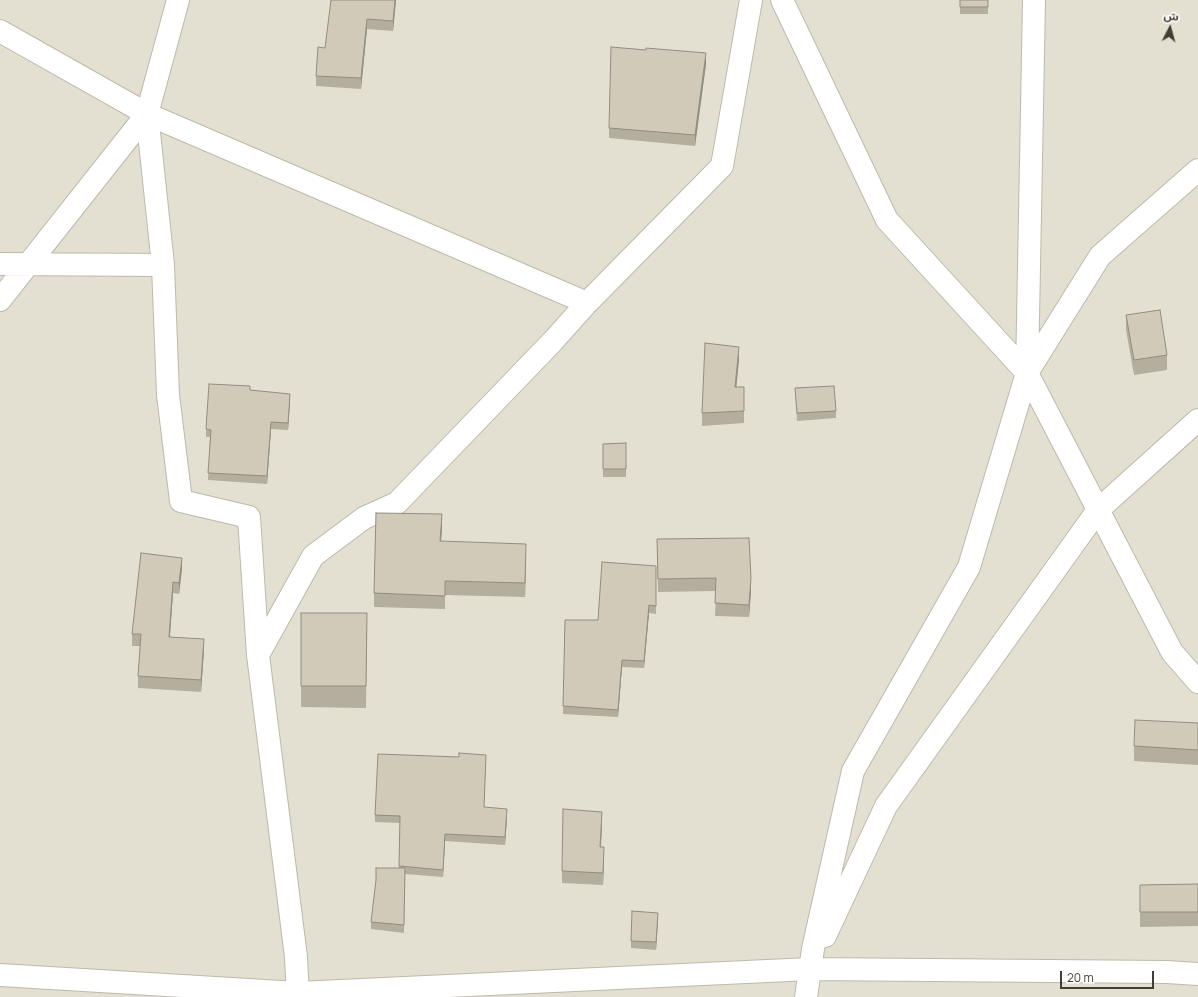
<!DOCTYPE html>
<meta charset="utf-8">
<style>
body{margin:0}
#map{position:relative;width:1198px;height:997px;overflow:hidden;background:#f1eee3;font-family:Manrope,"Noto Sans Arabic",sans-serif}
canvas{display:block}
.north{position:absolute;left:1150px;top:8px;width:40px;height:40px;-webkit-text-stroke:3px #fff;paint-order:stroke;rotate:6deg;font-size:11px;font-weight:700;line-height:16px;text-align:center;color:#423e33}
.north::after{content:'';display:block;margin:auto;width:14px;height:18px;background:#423e33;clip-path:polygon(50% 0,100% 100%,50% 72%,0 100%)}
.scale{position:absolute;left:1060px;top:971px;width:94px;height:18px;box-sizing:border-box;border:2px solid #423e33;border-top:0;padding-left:5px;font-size:12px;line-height:14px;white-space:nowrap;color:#423e33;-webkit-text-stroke:3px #fff;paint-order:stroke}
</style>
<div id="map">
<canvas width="1198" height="997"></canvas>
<div class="north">ش</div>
<div class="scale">20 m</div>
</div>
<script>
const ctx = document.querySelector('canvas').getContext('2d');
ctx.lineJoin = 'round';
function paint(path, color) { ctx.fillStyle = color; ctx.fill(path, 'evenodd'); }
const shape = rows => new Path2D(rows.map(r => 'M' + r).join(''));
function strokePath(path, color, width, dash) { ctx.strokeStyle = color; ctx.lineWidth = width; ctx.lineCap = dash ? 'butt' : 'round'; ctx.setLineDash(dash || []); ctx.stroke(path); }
paint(shape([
 [0,0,1198,0,1198,997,0,997]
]), '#e4e0d1');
const minor = shape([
 [178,0,147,114,163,265,168,395,181,501,249,517,258,655],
 [782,0,887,220,1027,373,1172,652,1198,682],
 [0,31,147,114,587,303],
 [0,264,163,265],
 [0,300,147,114],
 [1027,373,1100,256,1198,170],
 [825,936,886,806,1098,510,1198,420],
 [0,975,298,993,810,969,1167,972,1198,974],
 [298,997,296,957,258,655,313,556,364,518,397,503,553,341,587,303,722,166,751,0],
 [806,997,813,949,853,771,969,567,1027,373,1034,0]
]);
strokePath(minor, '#beb9a9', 24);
strokePath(minor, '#fff', 22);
paint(shape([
 [396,0,393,31,367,29,361,89,316,86,316,76,325,48],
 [960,0,988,0,988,14,960,14],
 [646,50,706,64,695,146,609,138,609,128],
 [1126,315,1167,355,1167,370,1134,375,1126,330],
 [739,360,736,387,744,400,744,423,702,426,702,413],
 [795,388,836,411,836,418,797,421],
 [250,390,290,401,288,430,271,429,267,484,208,480,210,437,206,437,206,429],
 [626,443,626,477,603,477,603,444],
 [442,528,441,541,526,557,525,597,445,595,445,609,374,607,374,593],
 [657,539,751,591,749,617,715,616,716,591,658,592],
 [656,566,656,614,649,613,644,668,622,667,618,717,563,714,565,620,598,620],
 [182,569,179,594,173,593,170,637,204,650,201,692,138,688,138,676,140,646,132,646,132,634],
 [301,613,367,613,366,708,301,707],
 [1198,723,1198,765,1134,761,1134,746],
 [486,762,484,807,507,817,505,845,445,841,443,877,405,874,404,933,371,929,371,922,399,868,400,823,375,822,375,815],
 [602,824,601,847,604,859,603,885,562,883,562,871],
 [1198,884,1198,926,1140,927,1140,885],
 [658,920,656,950,631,948,631,941]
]), '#b4ae9f');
paint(shape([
 [395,0,396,0,393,31,393,21],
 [367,19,367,29,361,89,361,78],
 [706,53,706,64,695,146,695,135],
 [739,347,739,360,735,400,735,387],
 [290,394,290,401,288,430,288,423],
 [271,422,271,429,267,484,267,476],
 [442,514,442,528,440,555,440,541],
 [526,544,526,557,525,597,525,583],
 [182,558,182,569,179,594,179,583],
 [751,578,751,591,749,617,749,605],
 [173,582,173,593,169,648,169,637],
 [649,605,649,613,644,668,644,661],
 [204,639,204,650,201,692,201,680],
 [622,660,622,667,618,717,618,710],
 [507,809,507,817,505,845,505,837],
 [602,812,602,824,600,859,600,847],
 [445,834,445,841,443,877,443,870],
 [604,847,604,859,603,885,603,873],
 [658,913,658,920,656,950,656,942]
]), '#928d82');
const building = shape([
 [331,0,395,0,393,21,367,19,361,78,316,76,318,47,325,48,331,0],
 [960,0,988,0,988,7,960,7,960,0],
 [611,47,646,50,646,48,706,53,695,135,609,128,611,47],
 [1160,310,1167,355,1134,360,1126,315,1160,310],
 [705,343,739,347,735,387,744,387,744,411,702,413,705,343],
 [209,384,250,386,250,390,290,394,288,423,271,422,267,476,208,473,211,430,206,429,209,384],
 [834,386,836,411,797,413,795,388,834,386],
 [626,443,626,469,603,469,603,444,626,443],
 [376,513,442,514,440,541,526,544,525,583,445,581,445,596,374,593,376,513],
 [749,538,751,578,749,605,715,603,716,578,658,579,657,539,749,538],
 [141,553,182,558,179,583,173,582,169,637,204,639,201,680,138,676,141,634,132,634,141,553],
 [602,562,656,566,656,606,649,605,644,661,622,660,618,710,563,706,565,620,598,620,602,562],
 [301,613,367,613,366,686,301,686,301,613],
 [1135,720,1198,723,1198,750,1134,746,1135,720],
 [459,753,486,755,484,807,507,809,505,837,445,834,443,870,399,866,400,816,375,815,378,754,459,757,459,753],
 [563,809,602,812,600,847,604,847,603,873,562,871,563,809],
 [376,868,405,868,404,925,371,922,376,880,376,868],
 [1198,884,1198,912,1140,912,1140,885,1198,884],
 [632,911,658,913,656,942,631,941,632,911]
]);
paint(building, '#d1cab9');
strokePath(building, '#928d82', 1);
</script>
